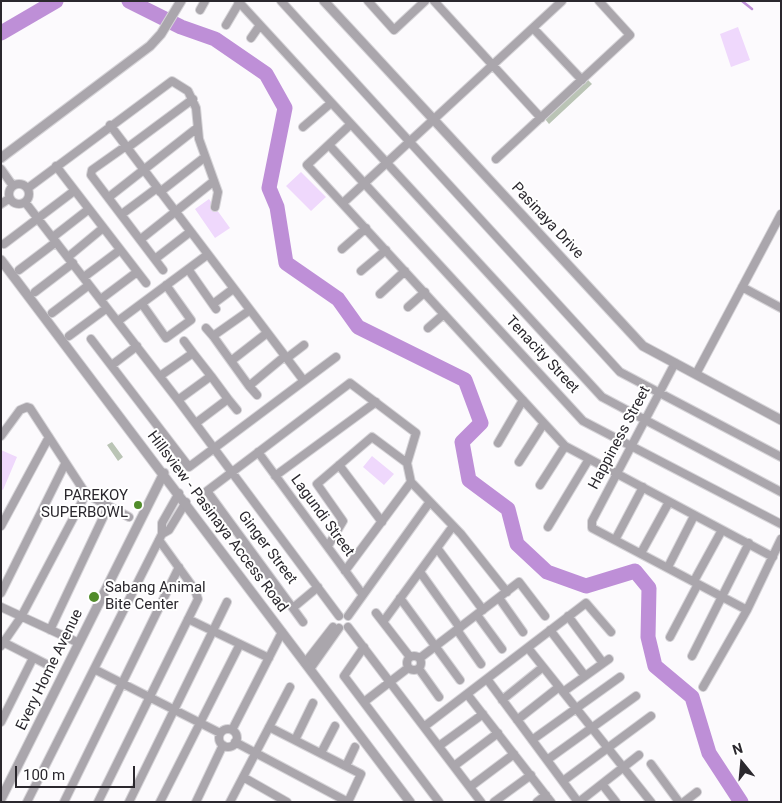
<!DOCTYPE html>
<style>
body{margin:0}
#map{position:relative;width:782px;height:803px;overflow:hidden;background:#fcfafd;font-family:Roboto,sans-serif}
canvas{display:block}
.frame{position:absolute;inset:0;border:2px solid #2b282e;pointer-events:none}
.north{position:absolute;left:717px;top:738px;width:50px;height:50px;-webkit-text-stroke:4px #fff;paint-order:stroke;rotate:343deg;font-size:14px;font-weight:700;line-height:20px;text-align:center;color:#2b282e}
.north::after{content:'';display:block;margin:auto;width:18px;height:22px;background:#2b282e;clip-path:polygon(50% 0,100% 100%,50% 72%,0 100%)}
.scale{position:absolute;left:15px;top:766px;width:120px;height:22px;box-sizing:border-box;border:2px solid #2b282e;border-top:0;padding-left:6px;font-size:15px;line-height:18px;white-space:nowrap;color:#2b282e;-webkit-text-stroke:4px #fff;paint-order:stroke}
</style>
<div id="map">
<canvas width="782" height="803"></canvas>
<div class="frame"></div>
<div class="north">N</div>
<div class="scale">100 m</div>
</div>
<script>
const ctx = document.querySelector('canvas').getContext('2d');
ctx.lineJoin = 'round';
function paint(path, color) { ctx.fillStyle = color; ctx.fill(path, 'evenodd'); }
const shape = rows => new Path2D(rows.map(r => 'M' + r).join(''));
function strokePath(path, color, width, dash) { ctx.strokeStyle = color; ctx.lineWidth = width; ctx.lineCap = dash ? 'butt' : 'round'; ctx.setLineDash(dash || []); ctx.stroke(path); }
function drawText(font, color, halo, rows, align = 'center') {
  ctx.font = font + ' Roboto,sans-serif'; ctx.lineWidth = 4; ctx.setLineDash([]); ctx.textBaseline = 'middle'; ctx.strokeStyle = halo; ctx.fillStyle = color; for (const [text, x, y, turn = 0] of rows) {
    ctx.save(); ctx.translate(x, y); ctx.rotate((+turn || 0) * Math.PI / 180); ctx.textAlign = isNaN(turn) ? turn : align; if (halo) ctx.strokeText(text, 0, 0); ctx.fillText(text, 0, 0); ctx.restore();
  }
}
paint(shape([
 [738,27,750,60,731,67,720,34],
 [301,172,326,197,311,211,286,186],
 [209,199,230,228,215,238,195,209],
 [1,450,17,457,3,490,1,489],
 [372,456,394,474,384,485,363,467]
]), '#efd8fc');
strokePath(shape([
 [742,1,752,9]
]), '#be8fd7', 2.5);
strokePath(shape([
 [129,1,181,27,215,39,266,74,285,108,269,188,277,207,286,263,338,299,358,327,465,380,481,423,462,442,469,480,508,509,517,544,547,572,586,586,635,571,649,588,648,637,655,666,692,697,709,753,741,802],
 [1,33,56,1]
]), '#be8fd7', 15);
paint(shape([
 [588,80,592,84,549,124,545,119],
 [112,442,123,457,118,461,107,445]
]), '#bac4b5');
const minor = shape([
 [238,1,602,397,781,492],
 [281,1,620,372,781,457],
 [368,1,394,30,425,1],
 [434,1,541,118],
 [200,10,205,1],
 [226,25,239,3],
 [533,28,582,80],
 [251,38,260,25],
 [351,124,307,165,565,446,773,557],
 [110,125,304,381],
 [303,127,331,103],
 [329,145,583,421,781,524],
 [126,146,92,170,91,175,163,270],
 [127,148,193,99],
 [496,159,630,35,599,1],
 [56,166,146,283],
 [1,169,13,186],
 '9 194a10 10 0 1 1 20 0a10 10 0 1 1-20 0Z',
 [28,188,172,81,188,91,196,108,199,139,218,192,215,207],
 [160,192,205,157],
 [109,197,197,128],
 [25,202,178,400,339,616],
 [343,203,562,1],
 [1,204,10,198],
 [122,214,157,188],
 [53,237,89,209],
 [141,239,214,181],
 [4,244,74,191],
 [342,249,366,228],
 [68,257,103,228],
 [155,259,190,232],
 [188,269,216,309],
 [19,270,56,242],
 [361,271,386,250],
 [84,277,120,250],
 [742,287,781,308],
 [35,292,73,263],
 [380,294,405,271],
 [101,299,137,272],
 [142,304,166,338,191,320,166,285],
 [213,304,233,289],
 [408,307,425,292],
 [250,310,213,336,249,386,285,356],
 [52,313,89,285],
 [118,321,207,255],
 [206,328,213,336],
 [428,328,444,314],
 [69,336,107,308],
 [91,339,189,467,336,357],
 [184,341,193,353],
 [287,358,304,345],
 [231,361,267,333],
 [675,363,592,521,592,528,747,610],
 [112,365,137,346],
 [696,374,781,214],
 [160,376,193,353,211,376],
 [249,386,257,395],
 [228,399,237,410],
 [178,400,211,376,228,399,196,423],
 [1,436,20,410,27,407,30,408,86,494,129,517],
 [498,443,523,400],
 [258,452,363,595],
 [519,462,544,423],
 [339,465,382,522],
 [275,476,376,402],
 [540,485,565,446],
 [1,526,49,437],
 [548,527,589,459],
 [162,534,169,530,186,502],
 [615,540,643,487],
 [328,546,343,521,317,484,372,437,407,463],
 [437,548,483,610],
 [641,553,669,502],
 [668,567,694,516],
 [345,571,411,482],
 [420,572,460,628],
 [694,581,722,530],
 [1,593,65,464],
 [400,598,460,680],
 [499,598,523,632],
 [1,607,79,643],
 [294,607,318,587],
 [376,613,410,657],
 [477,615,502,649],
 [348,616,429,503],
 [568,616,603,663],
 [188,619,269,658],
 [303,622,207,491,350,383,416,433,407,463,411,482,461,534,507,592],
 [383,622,453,526],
 [348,627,481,802],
 [50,630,108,507],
 [457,630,481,664],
 [550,630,585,676],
 [670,637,698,584],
 [1,641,46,664],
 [1,646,21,617,86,494],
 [364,647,344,676,439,802],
 [528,648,651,802],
 '407 663a7 7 0 1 1 14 0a7 7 0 1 1-14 0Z',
 [692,656,749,543],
 [420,658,519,582,545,616],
 [305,663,333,627],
 [94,669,220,733],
 [310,669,339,628],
 [419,669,439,697],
 [487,679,578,802],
 [703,687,747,610,781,539],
 [563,692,609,659],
 [467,694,551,802],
 [502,700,543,667],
 [364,702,408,668],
 [517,720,559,687],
 [1,722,33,658],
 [425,726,586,603,611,632],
 [269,727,361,774,348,802],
 '219 738a9 9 0 1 1 18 0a9 9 0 1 1-18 0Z',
 [232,730,282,632],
 [295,740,313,703],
 [532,740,620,677],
 [235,742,348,802],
 [439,746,483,714],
 [321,753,335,726],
 [547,760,636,696],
 [651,764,679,802],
 [346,766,355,747],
 [454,766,498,733],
 [243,777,287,802],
 [563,781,651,716],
 [602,784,616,802],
 [470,787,514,754],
 [27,802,159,540,162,534,162,523,179,493],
 [64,802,179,567],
 [98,802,198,599,195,590,159,540],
 [129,802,227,602],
 [160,802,240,644],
 [196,802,223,745],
 [230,802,290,687],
 [494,802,531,775],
 [537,802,546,795],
 [579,802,639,755],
 [684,802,697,792]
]);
const tertiary = shape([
 [324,1,643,346,781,420],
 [1,158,150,46,161,34,181,1],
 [1,260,410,802],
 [1,799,164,473]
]);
strokePath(minor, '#d6d4d8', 10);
strokePath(tertiary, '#d6d4d8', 11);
strokePath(minor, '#aaa6ac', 8);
strokePath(tertiary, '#aaa6ac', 9);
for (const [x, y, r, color] of [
 [138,505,5,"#518c2a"],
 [94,597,6,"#518c2a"]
]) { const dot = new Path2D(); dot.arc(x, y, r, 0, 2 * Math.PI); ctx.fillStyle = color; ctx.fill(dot); strokePath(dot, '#fff', 2); }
drawText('15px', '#2b282e', '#fff', [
 ["Pasinaya Drive",547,221,47],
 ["Tenacity Street",542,355,47],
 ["Happiness Street",620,438,-62],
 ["Lagundi Street",322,516,54],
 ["Hillsview - Pasinaya Access Road",217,522,53],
 ["Ginger Street",267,548,53],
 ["Every Home Avenue",50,670,-64]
]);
drawText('15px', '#2b282e', '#fff', [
 ["PAREKOY",128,496],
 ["SUPERBOWL",128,513],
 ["Sabang Animal",105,588,"left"],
 ["Bite Center",105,605,"left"]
], 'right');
</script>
